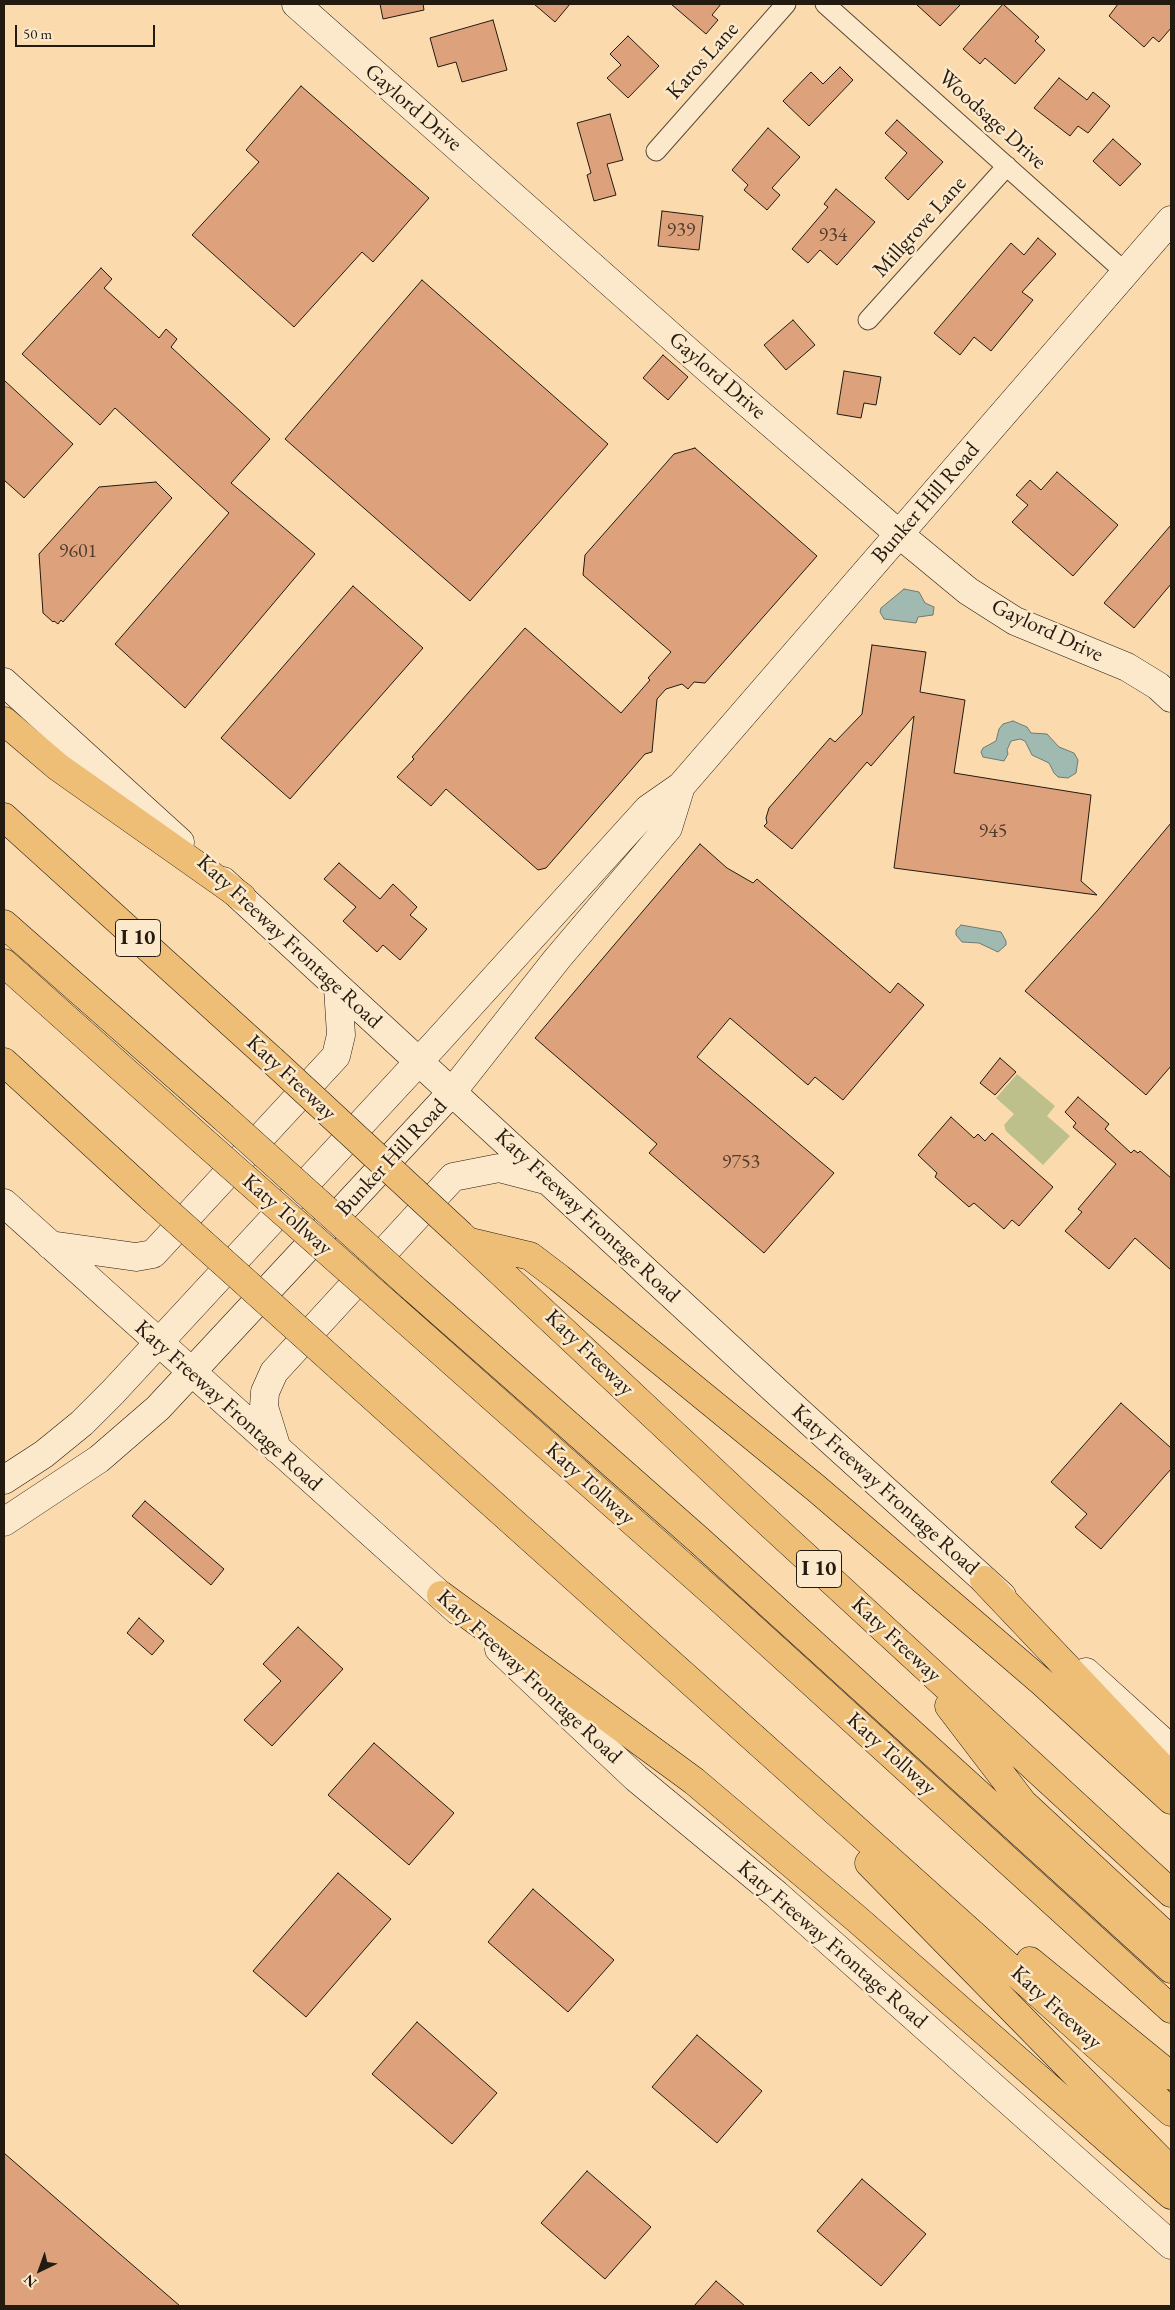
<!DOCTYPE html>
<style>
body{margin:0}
#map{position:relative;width:1175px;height:2310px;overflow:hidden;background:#fbdbad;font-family:"EB Garamond",serif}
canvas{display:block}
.frame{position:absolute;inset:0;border:5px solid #231a10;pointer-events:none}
.north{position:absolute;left:15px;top:2245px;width:50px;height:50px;-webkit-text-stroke:4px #fce8ca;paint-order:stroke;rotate:222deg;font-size:14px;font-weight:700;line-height:20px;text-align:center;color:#231a10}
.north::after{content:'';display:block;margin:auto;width:18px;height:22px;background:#231a10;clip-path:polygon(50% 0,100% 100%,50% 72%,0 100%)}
.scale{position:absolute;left:15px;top:25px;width:140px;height:22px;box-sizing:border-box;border:2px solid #231a10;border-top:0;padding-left:6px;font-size:15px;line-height:18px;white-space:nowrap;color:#231a10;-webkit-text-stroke:4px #fce8ca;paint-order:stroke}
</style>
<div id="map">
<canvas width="1175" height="2310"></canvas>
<div class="frame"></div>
<div class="north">N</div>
<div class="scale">50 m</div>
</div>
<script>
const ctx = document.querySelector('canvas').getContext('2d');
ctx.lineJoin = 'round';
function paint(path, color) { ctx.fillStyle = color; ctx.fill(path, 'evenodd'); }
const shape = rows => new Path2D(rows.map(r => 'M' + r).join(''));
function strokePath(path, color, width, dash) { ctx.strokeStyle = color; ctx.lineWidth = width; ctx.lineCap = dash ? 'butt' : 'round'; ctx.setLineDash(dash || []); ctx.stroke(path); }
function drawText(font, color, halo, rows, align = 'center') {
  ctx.font = font + ' "EB Garamond",serif'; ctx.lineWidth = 5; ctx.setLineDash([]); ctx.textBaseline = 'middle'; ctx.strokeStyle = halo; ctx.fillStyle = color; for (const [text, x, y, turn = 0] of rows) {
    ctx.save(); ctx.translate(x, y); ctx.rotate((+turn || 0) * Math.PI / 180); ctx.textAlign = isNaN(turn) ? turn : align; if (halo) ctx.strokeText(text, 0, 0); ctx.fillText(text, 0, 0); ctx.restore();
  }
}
paint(shape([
 [1017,1074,1055,1106,1047,1116,1070,1136,1043,1165,1006,1131,1004,1125,1014,1114,996,1098]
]), '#bdc08b');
const water = shape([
 [904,589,919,592,925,603,934,607,933,615,918,617,916,623,884,619,880,612,881,608,904,589],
 [1013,721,1027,727,1031,733,1047,734,1059,747,1074,753,1078,760,1076,773,1068,778,1058,777,1054,773,1049,763,1032,755,1025,741,1020,739,1011,741,1007,750,1008,754,1004,761,983,757,981,752,983,748,996,741,999,729,1003,724,1013,721],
 [961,925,1001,932,1006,941,1006,945,998,952,979,943,962,942,956,935,956,930,961,925]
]);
paint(water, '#a0bab1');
strokePath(water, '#6e7a71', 1);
const building = shape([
 [380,4,423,4,424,10,383,19,380,4],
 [534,4,570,4,555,22,534,4],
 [671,4,721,4,712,15,718,20,706,34,671,4],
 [916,4,961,4,940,26,916,4],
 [1003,4,1039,37,1035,41,1045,50,1015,84,985,58,980,64,963,49,1003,4],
 [1118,4,1171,4,1171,28,1159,42,1153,37,1144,47,1109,16,1118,4],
 [493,20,507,70,462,82,456,62,438,67,430,38,493,20],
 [628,36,659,66,628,98,607,78,621,65,610,54,628,36],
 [840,67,853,80,809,126,783,101,811,72,823,84,840,67],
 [1059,78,1087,100,1093,92,1110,106,1088,133,1078,126,1070,136,1034,108,1059,78],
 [301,86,429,198,373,262,362,252,294,327,192,235,259,162,246,150,301,86],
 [610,114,623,160,607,164,616,195,594,201,587,175,591,173,577,123,610,114],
 [897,120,943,162,908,200,885,178,907,153,885,133,897,120],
 [768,128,800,157,772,188,780,195,767,210,744,190,748,185,732,170,768,128],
 [1113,139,1141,164,1120,186,1093,161,1113,139],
 [836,189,875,222,837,265,820,250,808,263,792,249,828,207,824,204,836,189],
 [662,211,703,216,699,250,658,246,662,211],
 [1038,238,1056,254,1022,292,1033,300,991,351,974,337,960,355,934,333,1011,243,1024,255,1038,238],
 [101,268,112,279,104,288,159,338,166,329,177,339,171,347,270,439,231,483,315,554,185,708,115,644,229,513,115,408,100,425,22,354,101,268],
 [422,280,608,444,470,601,285,439,422,280],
 [793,320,815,345,786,370,764,345,793,320],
 [663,355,688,377,668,400,643,378,663,355],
 [844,371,881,377,876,405,864,403,861,418,837,414,844,371],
 [4,380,73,444,24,498,4,480,4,380],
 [695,448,817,556,705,683,694,682,688,689,682,684,666,689,657,699,652,752,645,754,546,868,538,870,446,789,431,806,397,777,414,759,412,757,525,628,621,713,650,680,648,678,671,652,583,575,585,555,674,454,695,448],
 [1057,472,1118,525,1073,576,1012,522,1028,505,1016,495,1030,480,1041,490,1057,472],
 [156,482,172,498,63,622,61,620,58,624,54,621,53,622,43,613,39,554,99,487,156,482],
 [1171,525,1171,584,1134,628,1104,603,1171,525],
 [353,586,423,648,290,799,221,738,353,586],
 [872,645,926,652,920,692,965,700,954,773,1091,795,1081,881,1097,895,894,868,914,716,871,766,867,762,792,849,764,826,767,823,766,818,769,808,830,738,835,742,862,714,872,645],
 [1171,823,1171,1066,1146,1095,1025,991,1098,910,1171,823],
 [700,844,727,868,753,883,757,879,890,993,898,983,924,1005,843,1100,815,1077,808,1085,730,1018,697,1057,834,1173,764,1253,649,1153,657,1144,535,1038,700,844],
 [339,863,380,899,393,884,417,907,410,915,427,929,400,960,383,945,377,952,343,921,356,907,324,879,339,863],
 [1000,1058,1016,1072,995,1095,980,1083,1000,1058],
 [1078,1097,1109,1124,1105,1129,1131,1153,1134,1150,1138,1153,1140,1151,1171,1178,1171,1270,1135,1238,1109,1269,1065,1231,1082,1212,1078,1209,1116,1164,1073,1127,1076,1123,1065,1112,1078,1097],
 [951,1117,974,1138,978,1134,985,1141,992,1133,1053,1187,1019,1226,1012,1220,1004,1229,974,1203,969,1207,935,1177,937,1173,918,1155,951,1117],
 [1121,1403,1171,1448,1171,1469,1101,1549,1075,1527,1087,1514,1051,1482,1121,1403],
 [145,1501,224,1569,211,1585,132,1516,145,1501],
 [139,1618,164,1641,152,1655,127,1633,139,1618],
 [298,1627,343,1669,272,1746,244,1720,281,1681,263,1664,298,1627],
 [374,1743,454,1813,409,1865,328,1795,374,1743],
 [338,1873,391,1919,306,2017,253,1971,338,1873],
 [533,1889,614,1960,568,2012,488,1942,533,1889],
 [417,2022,497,2093,452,2144,372,2074,417,2022],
 [697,2035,762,2091,717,2143,652,2087,697,2035],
 [4,2153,106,2242,180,2306,4,2306,4,2153],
 [587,2171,651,2227,605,2279,541,2223,587,2171],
 [862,2179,926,2234,881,2286,817,2231,862,2179],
 [716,2281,745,2306,694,2306,716,2281]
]);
paint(building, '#dda27c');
strokePath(building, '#231a10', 1);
const street = shape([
 [825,4,1126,273],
 [656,151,786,4],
 [868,320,1007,166]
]);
const secondary = shape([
 [296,4,708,369,899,534,968,591,1015,621,1127,667,1158,686,1171,698],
 [4,682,180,842],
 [223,881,776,1391,1002,1596],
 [4,1203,458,1611],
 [50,1245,122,1255,136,1257,153,1254,336,1056,341,1035,338,987],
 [277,1449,264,1407,265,1392,274,1372,453,1177,499,1168,545,1180],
 [4,1480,44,1454,82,1423,113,1392,435,1044,648,809,681,786,1171,220],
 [4,1522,99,1459,158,1408,452,1092,557,959,668,828,681,786],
 [499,1649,636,1778,776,1894,1171,2245],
 [1086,1672,1171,1749]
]);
const highway = shape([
 [4,721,58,767,242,897],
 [4,817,272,1060],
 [4,924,222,1116],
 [4,963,202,1140],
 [4,1062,152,1198],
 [461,1235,744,1500,1171,1893],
 [471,1242,530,1256,559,1278,817,1489,1043,1683,1171,1800],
 [413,1288,700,1541,1171,1969],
 [394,1310,728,1606,1171,2009],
 [342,1369,1171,2112],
 [984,1580,1169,1775],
 [441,1595,694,1781,858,1920,1171,2195],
 [949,1706,1023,1803,1171,1940],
 [869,1863,1171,2171],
 [1030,1961,1171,2076]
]);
strokePath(street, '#594a37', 21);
strokePath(secondary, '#231a10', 29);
strokePath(highway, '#231a10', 29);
strokePath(street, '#fce8ca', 19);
strokePath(secondary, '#fce8ca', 28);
strokePath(highway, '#eebe76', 28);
const highwayBridge = shape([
 [272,1060,461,1235],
 [222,1116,413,1288],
 [202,1140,394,1310],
 [152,1198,342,1369]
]);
strokePath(highwayBridge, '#231a10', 29, []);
strokePath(highwayBridge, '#eebe76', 28);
drawText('20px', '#523c2b', null, [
 ["939",681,231],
 ["934",833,236],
 ["9601",78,552],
 ["945",993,832],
 ["9753",741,1163]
]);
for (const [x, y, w] of [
 [138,938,45],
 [819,1569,45]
]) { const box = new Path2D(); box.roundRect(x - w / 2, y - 18.5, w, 37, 4); ctx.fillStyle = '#fce8ca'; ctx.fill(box); strokePath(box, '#231a10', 1); }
drawText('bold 21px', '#231a10', null, [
 ["I 10",138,938],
 ["I 10",819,1569]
]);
drawText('22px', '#231a10', '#fce8ca', [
 ["Karos Lane",703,61,-48],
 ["Gaylord Drive",413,108,41],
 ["Woodsage Drive",992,120,42],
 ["Millgrove Lane",920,227,-48],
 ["Gaylord Drive",717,376,41],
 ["Bunker Hill Road",926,503,-49],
 ["Gaylord Drive",1047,631,25],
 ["Katy Freeway Frontage Road",289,942,43],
 ["Katy Freeway",291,1078,43],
 ["Bunker Hill Road",392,1158,-47],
 ["Katy Tollway",287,1215,41],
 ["Katy Freeway Frontage Road",587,1216,43],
 ["Katy Freeway",589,1353,44],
 ["Katy Freeway Frontage Road",228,1406,42],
 ["Katy Tollway",590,1484,42],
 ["Katy Freeway Frontage Road",885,1490,42],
 ["Katy Freeway",896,1640,43],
 ["Katy Freeway Frontage Road",529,1677,43],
 ["Katy Tollway",891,1754,42],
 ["Katy Freeway Frontage Road",832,1945,41],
 ["Katy Freeway",1056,2008,42]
]);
</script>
